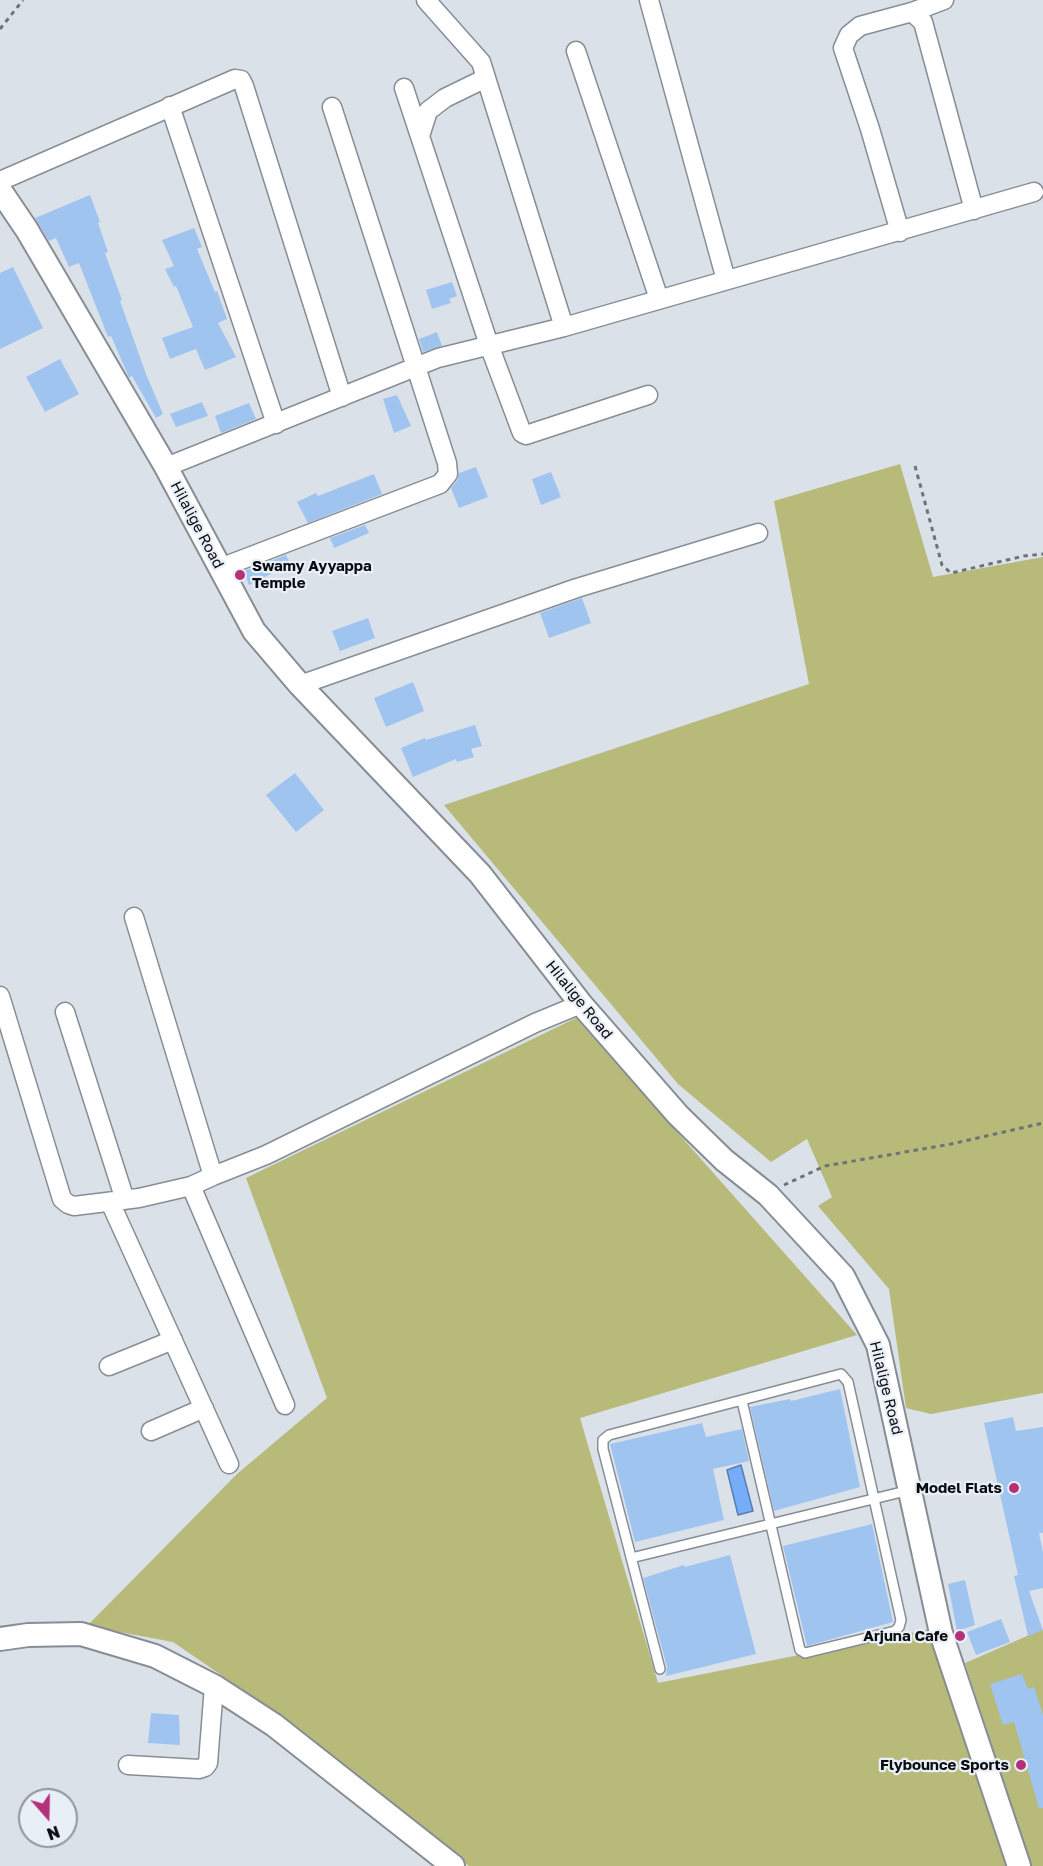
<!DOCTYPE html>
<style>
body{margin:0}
#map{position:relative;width:1043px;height:1866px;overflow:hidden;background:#dbe1e9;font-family:"Golos Text",sans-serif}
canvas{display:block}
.north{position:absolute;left:18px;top:1788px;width:60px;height:60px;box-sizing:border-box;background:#e8eff7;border:2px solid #8f949a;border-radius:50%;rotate:160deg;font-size:16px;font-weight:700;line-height:24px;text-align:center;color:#0a0c0f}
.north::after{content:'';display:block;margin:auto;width:21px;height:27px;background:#b43179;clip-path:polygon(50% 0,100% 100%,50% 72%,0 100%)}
</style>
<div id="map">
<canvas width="1043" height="1866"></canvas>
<div class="north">N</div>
</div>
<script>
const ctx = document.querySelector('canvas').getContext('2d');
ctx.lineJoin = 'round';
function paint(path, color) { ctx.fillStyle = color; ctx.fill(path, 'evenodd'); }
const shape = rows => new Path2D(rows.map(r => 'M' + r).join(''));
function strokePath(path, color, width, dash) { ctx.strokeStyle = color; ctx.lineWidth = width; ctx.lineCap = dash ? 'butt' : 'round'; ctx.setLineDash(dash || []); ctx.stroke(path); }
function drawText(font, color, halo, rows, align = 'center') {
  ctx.font = font + ' "Golos Text",sans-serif'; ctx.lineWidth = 4.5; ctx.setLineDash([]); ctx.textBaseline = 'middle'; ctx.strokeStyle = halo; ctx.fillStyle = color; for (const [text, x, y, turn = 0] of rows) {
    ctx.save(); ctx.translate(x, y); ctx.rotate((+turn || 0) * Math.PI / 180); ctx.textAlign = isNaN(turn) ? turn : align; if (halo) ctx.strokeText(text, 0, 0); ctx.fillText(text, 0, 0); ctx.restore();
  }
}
paint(shape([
 [900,464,933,577,1043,557,1043,1393,931,1414,906,1408,889,1289,818,1206,832,1197,807,1139,771,1162,678,1084,444,805,809,684,774,501],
 [576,1018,857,1335,580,1418,658,1683,930,1629,1008,1866,469,1866,281,1716,173,1642,87,1626,237,1474,327,1398,246,1178],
 [1043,1629,1043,1866,1031,1866,965,1663]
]), '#b7ba79');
const water = shape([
 [741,1465,753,1511,738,1515,727,1470,741,1465]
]);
paint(water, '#76adf8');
strokePath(water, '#567db2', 1.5);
paint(shape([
 [90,195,100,222,98,223,108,252,105,253,122,300,120,301,146,374,163,414,156,418,132,376,129,378,128,375,111,336,108,337,79,263,69,267,56,238,49,241,35,218],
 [194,228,202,247,197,249,215,292,217,291,227,319,218,323,236,357,205,370,196,349,170,359,162,338,193,327,176,286,174,287,165,269,174,266,162,240],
 [13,267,43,328,0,349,0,273],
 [452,282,457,296,449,299,451,303,432,309,426,290],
 [437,332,442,346,423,352,419,339],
 [60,359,79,394,45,412,26,377],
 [397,395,411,426,394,433,383,399],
 [202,402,208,416,176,427,170,414],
 [249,403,256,419,221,433,215,416],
 [476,467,488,497,459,508,451,488,457,481,459,473],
 [551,472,561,497,541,505,532,479],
 [374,474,382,494,308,523,297,502,316,493,318,496],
 [365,525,369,533,334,548,330,538],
 [286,555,290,564,249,585,244,571],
 [582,598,591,623,549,638,540,613],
 [368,618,375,638,340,651,332,631],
 [413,682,424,711,386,727,374,698],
 [475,725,482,746,471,749,474,757,457,762,456,759,413,777,401,748,425,738,426,740],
 [295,773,324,810,296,832,266,795],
 [840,1389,860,1487,774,1511,750,1407,790,1399,791,1401],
 [1013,1417,1016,1431,1043,1427,1043,1533,1039,1533,1043,1553,1043,1588,1029,1591,1043,1630,1028,1636,1014,1576,1018,1575,984,1423],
 [702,1423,706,1437,742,1429,749,1461,713,1469,724,1520,635,1542,610,1444],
 [872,1524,893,1622,807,1646,783,1546],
 [730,1555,756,1654,666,1676,667,1667,643,1578,684,1565,685,1567],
 [965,1580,975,1625,957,1631,948,1584],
 [1001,1619,1010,1642,976,1655,967,1632],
 [1022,1674,1028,1689,1034,1687,1043,1715,1043,1808,1039,1808,1014,1722,1003,1725,990,1684],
 [151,1713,179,1715,180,1745,148,1743]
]), '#a0c4f0');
const service = shape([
 [631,1558,910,1490],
 [660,1669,603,1449,603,1440,609,1435,841,1374,848,1382,901,1620,899,1627,895,1631,805,1653,800,1650,742,1401]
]);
const minor = shape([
 [426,0,481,62,564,327],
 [649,0,726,280],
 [912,12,944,0],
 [576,51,659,299],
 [404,88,489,345,522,433,526,435,648,395],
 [170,106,276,424],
 [420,136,428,111,445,98,486,78],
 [0,181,235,79,241,80,244,86,342,397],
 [900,232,870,129,843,48,849,35,860,26,912,12,923,22,974,210],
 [166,467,438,358,564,327,1034,192],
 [220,568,440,484,448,474,447,463,332,107],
 [300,685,577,588,758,533],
 [134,917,213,1176,266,1155,535,1023,581,1004],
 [0,996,62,1199,68,1204,74,1206,139,1198,191,1186,213,1176],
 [65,1012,125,1200],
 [191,1186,285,1405],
 [110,1202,229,1464],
 [109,1366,173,1340],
 [151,1431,204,1408],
 [128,1765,199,1769,205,1767,208,1763,214,1686]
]);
const tertiary = shape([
 [0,190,27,230,166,467,254,631,300,685,480,874,581,1004,678,1115,724,1160,768,1195,843,1276,878,1345,941,1633,1019,1866],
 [0,1639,28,1635,81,1634,155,1656,214,1686,274,1725,453,1866]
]);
strokePath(service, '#878d94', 12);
strokePath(minor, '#878d94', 21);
strokePath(tertiary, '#878d94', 26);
strokePath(shape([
 [0,29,23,0],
 [915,466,942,565,951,573,1024,556,1043,554],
 [784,1185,825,1166,951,1144,1043,1123]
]), '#6f7379', 3, [4.5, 4.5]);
strokePath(service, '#fff', 9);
strokePath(minor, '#fff', 18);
strokePath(tertiary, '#fff', 22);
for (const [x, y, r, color] of [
 [240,575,6,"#b43179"],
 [1014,1488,6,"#b43179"],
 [960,1636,6,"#b43179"],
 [1021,1765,6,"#b43179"]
]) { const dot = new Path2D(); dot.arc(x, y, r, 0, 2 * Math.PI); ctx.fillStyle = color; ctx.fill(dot); strokePath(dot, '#e8eff7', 2); }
drawText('15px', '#0a0c0f', '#e8eff7', [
 ["Hilalige Road",197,525,62],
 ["Hilalige Road",579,1000,51],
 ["Hilalige Road",886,1388,76]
]);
drawText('bold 15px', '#0a0c0f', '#e8eff7', [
 ["Swamy Ayyappa",252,566,"left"],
 ["Temple",252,583,"left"],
 ["Model Flats",1002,1488],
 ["Arjuna Cafe",948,1636],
 ["Flybounce Sports",1009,1765]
], 'right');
</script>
